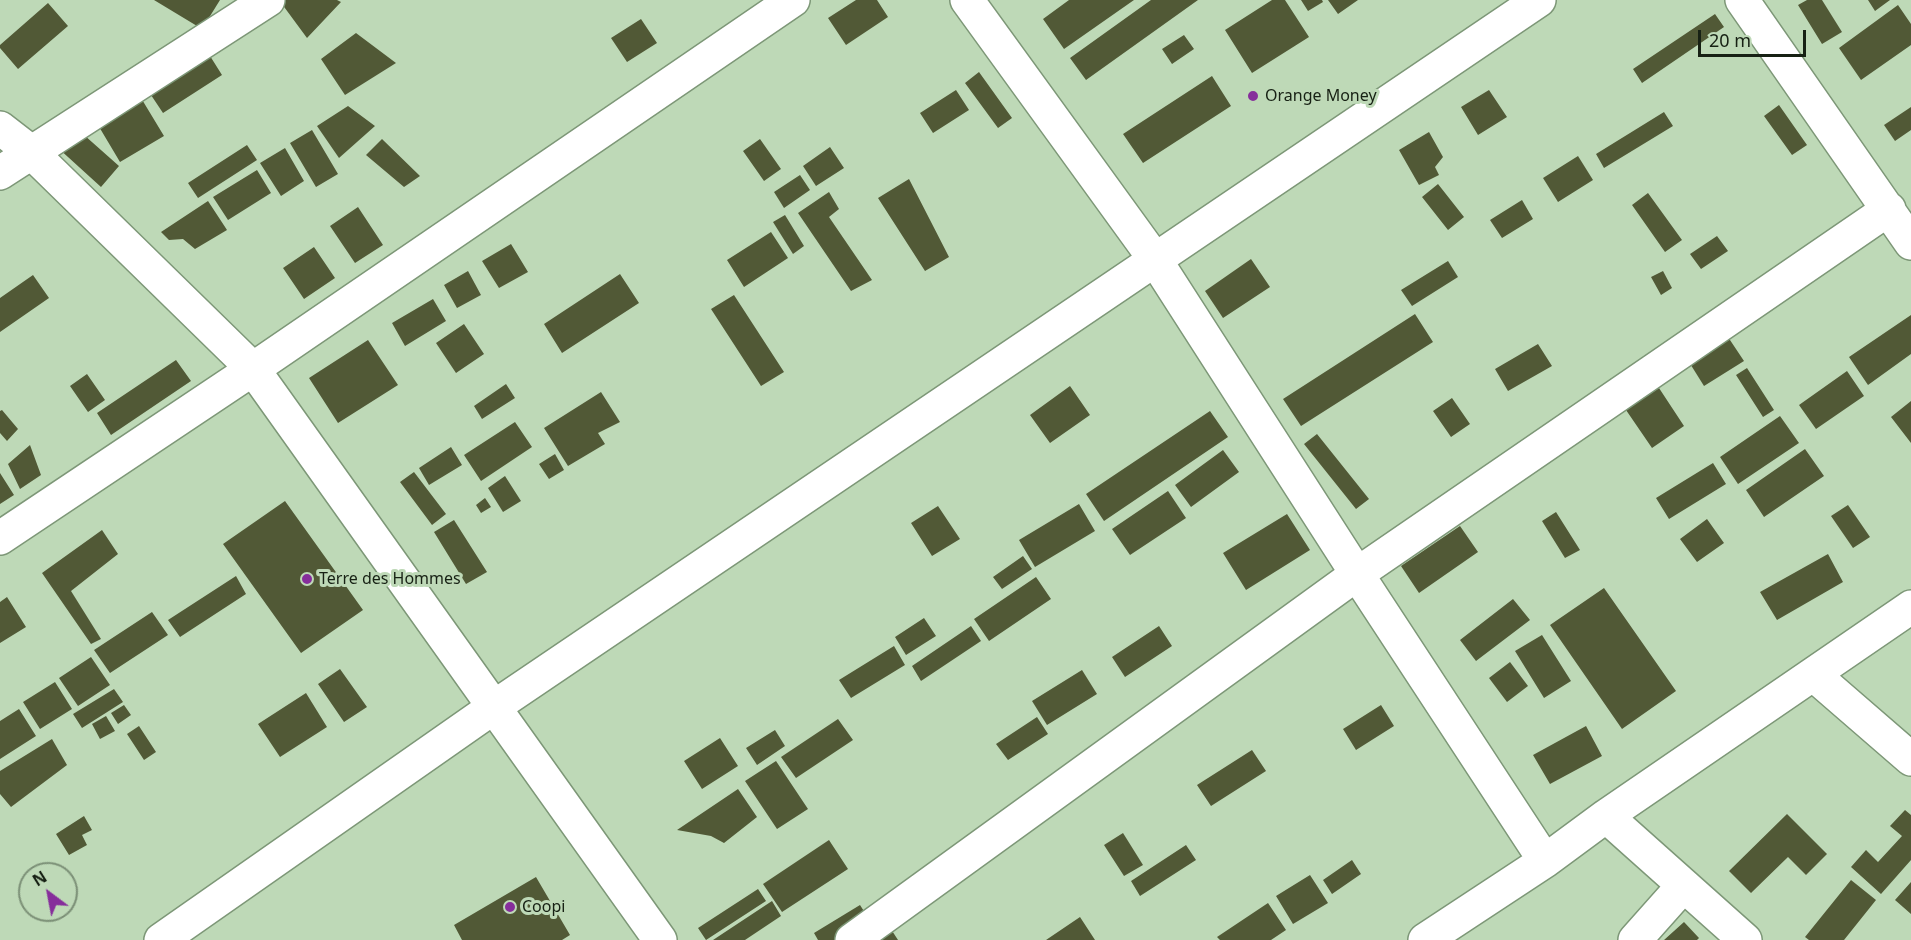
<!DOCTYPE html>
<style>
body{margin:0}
#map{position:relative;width:1911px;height:940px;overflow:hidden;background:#bed9b7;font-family:"Noto Sans",sans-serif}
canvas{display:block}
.north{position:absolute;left:18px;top:862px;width:60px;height:60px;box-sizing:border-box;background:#bed9b7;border:2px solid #7b8f76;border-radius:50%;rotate:328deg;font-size:16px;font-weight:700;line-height:24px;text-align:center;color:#172114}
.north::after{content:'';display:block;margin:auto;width:21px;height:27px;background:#862e9b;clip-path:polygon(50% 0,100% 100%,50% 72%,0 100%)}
.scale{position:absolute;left:1698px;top:30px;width:108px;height:27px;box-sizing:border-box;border:3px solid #172114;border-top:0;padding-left:8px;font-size:18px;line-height:21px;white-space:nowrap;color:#172114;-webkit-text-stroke:4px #bed9b7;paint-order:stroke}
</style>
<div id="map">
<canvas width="1911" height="940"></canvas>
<div class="north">N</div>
<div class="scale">20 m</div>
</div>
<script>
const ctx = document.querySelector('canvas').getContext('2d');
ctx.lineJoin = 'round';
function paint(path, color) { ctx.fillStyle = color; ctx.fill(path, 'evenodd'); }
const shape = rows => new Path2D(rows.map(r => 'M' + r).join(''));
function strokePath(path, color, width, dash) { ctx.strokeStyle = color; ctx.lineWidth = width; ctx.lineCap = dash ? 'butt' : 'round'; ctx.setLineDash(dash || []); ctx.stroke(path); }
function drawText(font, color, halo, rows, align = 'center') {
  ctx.font = font + ' "Noto Sans",sans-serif'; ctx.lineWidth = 6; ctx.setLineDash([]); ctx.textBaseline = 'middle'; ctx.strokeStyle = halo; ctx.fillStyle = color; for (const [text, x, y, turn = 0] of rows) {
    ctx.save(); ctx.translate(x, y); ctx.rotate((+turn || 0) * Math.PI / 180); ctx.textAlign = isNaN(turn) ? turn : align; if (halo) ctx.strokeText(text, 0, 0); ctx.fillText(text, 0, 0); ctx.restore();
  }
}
paint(shape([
 [154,0,220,0,202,29],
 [279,0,337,0,341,2,307,38],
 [856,0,877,0,888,17,846,45,828,18],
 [1069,0,1134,0,1064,49,1043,19],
 [1151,0,1198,0,1086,80,1070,58],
 [1272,0,1285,0,1309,37,1252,73,1225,30],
 [1301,0,1322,0,1323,2,1308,11],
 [1328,0,1358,0,1338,14],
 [1807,0,1822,0,1842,32,1822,44,1798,5],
 [1868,0,1890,0,1875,11],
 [48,3,68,26,18,69,0,48,0,45],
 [1898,5,1911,24,1911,45,1861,80,1839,48],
 [1715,14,1724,27,1642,83,1633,69],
 [641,19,657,43,627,62,611,38],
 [356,33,396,63,345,95,321,59],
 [1184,35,1194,49,1172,64,1162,49],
 [205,48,222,75,163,113,145,86],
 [979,72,1012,118,998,128,965,83],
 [1212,76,1231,106,1143,163,1123,134],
 [956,90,969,110,933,133,920,113],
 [1489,90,1507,117,1478,135,1461,107],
 [138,93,164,136,120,162,95,120],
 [1779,105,1807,145,1792,155,1764,116],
 [348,106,375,126,339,158,317,126],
 [1911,107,1911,130,1895,141,1884,125],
 [1664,112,1673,126,1604,168,1596,154],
 [75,127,119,166,101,187,57,147],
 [312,130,338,174,316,187,290,143],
 [1429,132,1443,157,1435,167,1439,175,1419,185,1399,150],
 [382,139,420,176,404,187,366,155],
 [760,139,781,169,764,181,743,151],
 [247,145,257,160,198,198,188,183],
 [830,147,844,168,816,186,803,166],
 [285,148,304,181,281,196,260,163],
 [1578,156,1593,180,1558,202,1543,178],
 [257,170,271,193,228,220,213,197],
 [800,175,810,190,784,208,774,192],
 [909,179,949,257,925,271,878,198],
 [1438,184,1464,217,1448,230,1422,197],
 [829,192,839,209,829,217,872,280,851,291,798,213],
 [1648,193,1682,240,1665,252,1632,205],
 [1522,200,1533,219,1502,238,1490,220],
 [208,201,227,230,195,249,183,239,169,240,161,232],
 [358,207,383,245,355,263,330,226],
 [785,215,804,246,793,254,773,222],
 [771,232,788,258,744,287,727,260],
 [1717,236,1728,251,1701,269,1690,254],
 [511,244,528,272,499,288,482,261],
 [314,247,335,278,304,299,283,268],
 [1251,259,1270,287,1223,318,1205,291],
 [1448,261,1458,277,1412,306,1401,290],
 [468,271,481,295,457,308,444,285],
 [1663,271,1672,288,1661,295,1651,277],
 [620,274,639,303,562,353,544,324],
 [33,275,49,298,0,332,0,298],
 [734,295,784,372,761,386,711,309],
 [433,299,446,321,405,346,392,323],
 [1415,314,1433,342,1301,426,1283,399],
 [1911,315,1911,354,1868,385,1849,357],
 [464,324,484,354,456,373,436,343],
 [1728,337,1744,361,1704,386,1689,362],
 [368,340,398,385,338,423,309,378],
 [1538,344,1552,366,1508,391,1495,369],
 [176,360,191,381,111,435,97,413],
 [1747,368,1774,410,1763,417,1736,375],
 [1847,371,1864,396,1816,429,1799,405],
 [87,374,105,400,88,412,70,386],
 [506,384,515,398,482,419,474,406],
 [1070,386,1090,415,1050,443,1030,415],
 [1659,388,1684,426,1652,448,1626,410],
 [601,392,620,422,598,433,605,444,568,466,544,428],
 [1452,398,1470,424,1451,437,1433,411],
 [1911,401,1911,443,1891,417],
 [2,410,18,429,7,441,0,433,0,411],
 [1210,411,1228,437,1104,521,1086,494],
 [1780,416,1799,443,1738,484,1720,457],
 [515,422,532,447,481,481,464,455],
 [1317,434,1369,499,1356,509,1304,444],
 [30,445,41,475,20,489,8,464],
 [451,447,462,465,429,485,419,468],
 [1805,449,1824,476,1764,517,1746,490],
 [1223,450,1239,472,1191,507,1175,485],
 [555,454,564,470,549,479,539,464],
 [1713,463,1726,484,1669,519,1656,498],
 [414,472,446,514,432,525,400,482],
 [0,473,14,495,0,504],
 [505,476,521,501,503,512,488,488],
 [1168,491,1186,518,1130,555,1112,529],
 [485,498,491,507,481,513,476,505],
 [285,501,363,610,301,653,223,544],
 [1079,504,1095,531,1035,567,1019,540],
 [1848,505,1870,537,1853,548,1831,516],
 [938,506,960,539,932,556,911,523],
 [1556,512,1580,550,1565,558,1542,521],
 [1287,514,1310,550,1246,590,1223,553],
 [1707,519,1724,543,1697,562,1680,539],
 [454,520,487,572,466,584,434,532],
 [1460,526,1478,552,1419,593,1401,566],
 [102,530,118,554,71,591,101,639,91,644,42,573],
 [1828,554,1843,582,1777,620,1760,592],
 [1023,556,1032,569,1002,589,993,577],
 [236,576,246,594,180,637,168,620],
 [1036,577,1051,599,989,641,974,619],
 [1604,588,1676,691,1622,729,1550,625],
 [7,597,26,627,0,643,0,602],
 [1513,599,1530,620,1476,661,1460,640],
 [152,612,168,635,110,673,94,650],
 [924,618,936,636,906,655,895,637],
 [971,626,981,641,921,681,912,666],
 [1159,626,1172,646,1125,677,1112,657],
 [1542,635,1571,681,1544,698,1515,651],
 [894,646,905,665,851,698,839,680],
 [91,657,110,685,78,706,59,678],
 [1510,662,1528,686,1507,702,1489,678],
 [340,669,367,707,344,722,318,684],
 [1082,670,1097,694,1047,725,1032,701],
 [55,682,72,709,40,729,23,702],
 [114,689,123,702,82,728,73,714],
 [306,693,327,727,280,757,258,724],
 [124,705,131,715,118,724,111,713],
 [1381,705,1394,726,1356,750,1343,729],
 [19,709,36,736,0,759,0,721],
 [106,716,115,731,100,739,92,724],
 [1037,717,1048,734,1008,760,996,744],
 [838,719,853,740,796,778,781,757],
 [139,726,156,752,144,760,127,734],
 [1586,726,1602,756,1550,784,1533,755],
 [775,730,785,746,757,765,746,748],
 [720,738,738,766,702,789,684,761],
 [52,739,67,765,11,807,0,794,0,771],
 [1252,750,1266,771,1211,806,1197,785],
 [776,761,808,809,777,829,745,781],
 [738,789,757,817,724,843,711,836,677,830],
 [1905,810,1911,815,1911,860,1881,894,1851,867,1866,850,1878,862,1902,836,1890,826],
 [1787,814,1827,854,1806,875,1788,857,1751,893,1729,871],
 [84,816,92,830,82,835,87,845,69,855,56,834],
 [1123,833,1143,865,1124,876,1104,845],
 [829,840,848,869,782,912,763,884],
 [1186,845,1196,860,1140,896,1131,881],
 [1352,860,1361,874,1332,894,1323,880],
 [1310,875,1328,903,1293,924,1276,896],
 [536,877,570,935,562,940,462,940,454,925],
 [1851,880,1876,900,1844,940,1809,940,1805,937],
 [1911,882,1911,914,1895,900],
 [758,889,766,901,706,940,698,928],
 [772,901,781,916,745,940,713,940],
 [1268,903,1286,930,1271,940,1220,940,1217,937],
 [860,905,869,919,835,940,818,940,814,933],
 [1080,917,1095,940,1046,940],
 [885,920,898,940,879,940],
 [1684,922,1699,938,1697,940,1664,940]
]), '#515936');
const minor = shape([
 [967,0,1154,258,1357,574,1545,861],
 [1742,0,1911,243],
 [0,128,31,152,253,369,660,940],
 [0,173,268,0],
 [0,538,253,369,793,0],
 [1814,675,1911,759],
 [1606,816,1745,940],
 [852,940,1357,574,1889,209],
 [1425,940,1545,861,1606,816,1911,607],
 [1635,940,1683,886]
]);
const tertiary = shape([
 [161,940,494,707,1539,0]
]);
strokePath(minor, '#7d9777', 36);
strokePath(tertiary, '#7d9777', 36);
strokePath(minor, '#fff', 33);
strokePath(tertiary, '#fff', 33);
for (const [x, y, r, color] of [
 [1253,96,6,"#862e9b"],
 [307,579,6,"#862e9b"],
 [510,907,6,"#862e9b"]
]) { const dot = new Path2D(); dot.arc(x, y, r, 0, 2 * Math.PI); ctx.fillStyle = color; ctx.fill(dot); strokePath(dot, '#bed9b7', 2); }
drawText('16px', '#172114', '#bed9b7', [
 ["Orange Money",1265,96],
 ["Terre des Hommes",319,579],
 ["Coopi",522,907]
], 'left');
</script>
